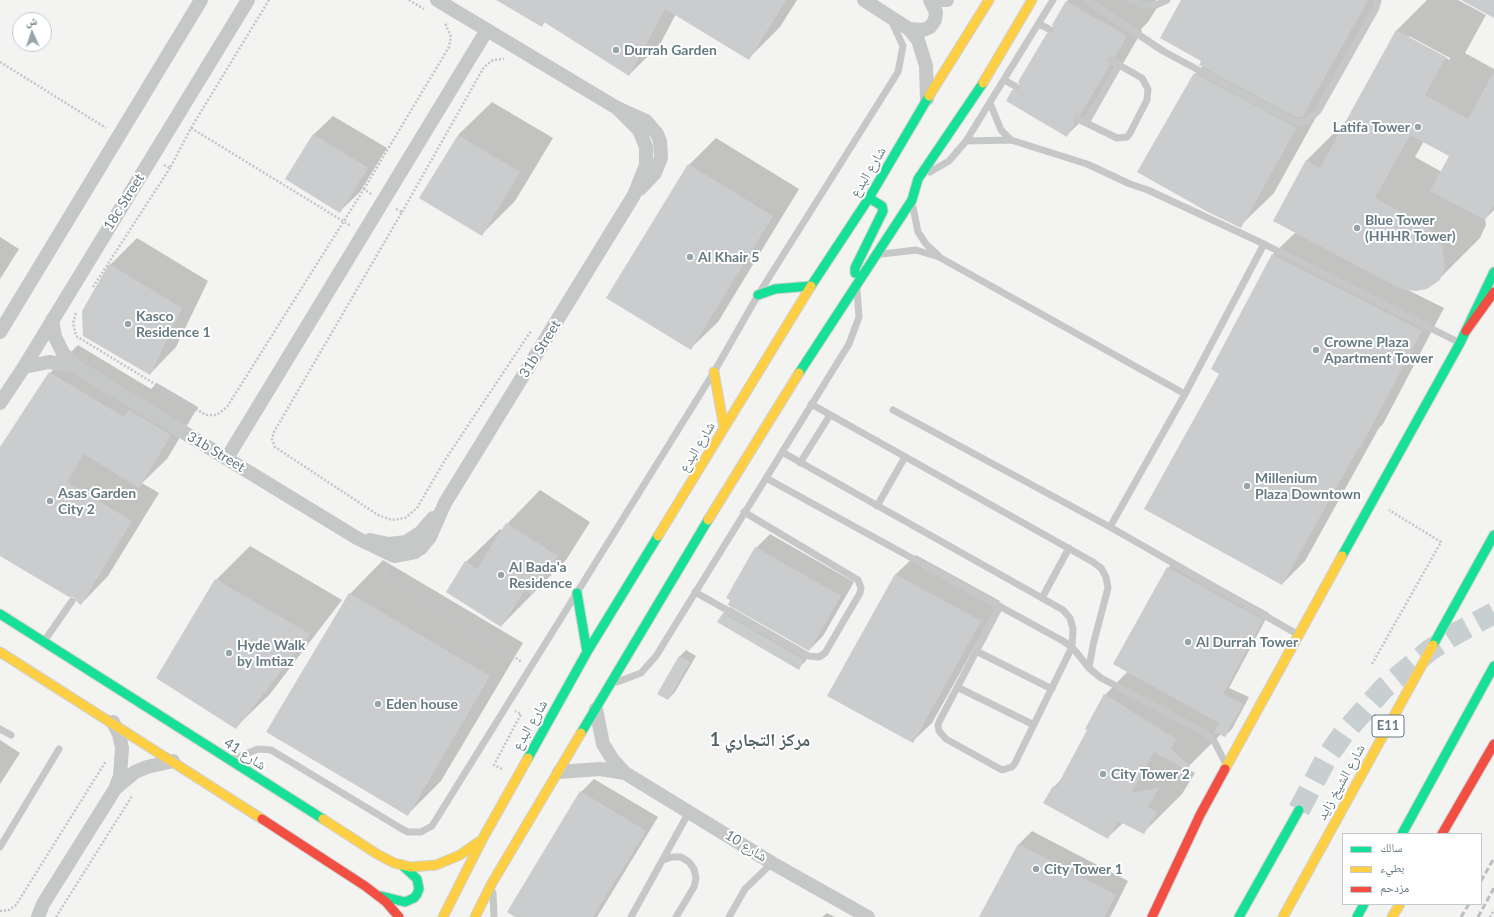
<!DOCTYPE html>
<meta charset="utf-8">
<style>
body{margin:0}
#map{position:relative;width:1494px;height:917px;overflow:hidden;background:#f3f3f2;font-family:Lato,"Noto Naskh Arabic",sans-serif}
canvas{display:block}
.legend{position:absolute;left:1342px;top:833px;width:140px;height:72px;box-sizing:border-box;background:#fff;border:1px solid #c1cacd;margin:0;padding:5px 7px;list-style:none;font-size:12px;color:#657a81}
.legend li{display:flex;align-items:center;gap:8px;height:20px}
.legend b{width:20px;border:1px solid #c1cacd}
.north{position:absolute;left:12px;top:12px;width:40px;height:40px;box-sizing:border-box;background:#fff;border:1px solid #c1cacd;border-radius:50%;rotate:357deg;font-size:11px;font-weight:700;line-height:16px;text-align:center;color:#657a81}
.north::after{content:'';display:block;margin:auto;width:14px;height:18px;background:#97a4a9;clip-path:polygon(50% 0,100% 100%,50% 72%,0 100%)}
</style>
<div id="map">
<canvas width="1494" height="917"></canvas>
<ul class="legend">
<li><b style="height:5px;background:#16e098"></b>سالك</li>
<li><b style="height:5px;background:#ffcf43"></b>بطيء</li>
<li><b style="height:5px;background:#f24e42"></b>مزدحم</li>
</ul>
<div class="north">ش</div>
</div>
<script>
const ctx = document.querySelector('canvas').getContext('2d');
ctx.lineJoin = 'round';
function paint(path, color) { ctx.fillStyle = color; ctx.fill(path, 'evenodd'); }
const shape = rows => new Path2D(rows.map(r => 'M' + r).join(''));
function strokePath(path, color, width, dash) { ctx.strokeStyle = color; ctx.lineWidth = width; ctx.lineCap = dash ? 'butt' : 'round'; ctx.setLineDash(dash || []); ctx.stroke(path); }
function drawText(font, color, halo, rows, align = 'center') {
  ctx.font = font + ' Lato,"Noto Naskh Arabic",sans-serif'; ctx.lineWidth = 4; ctx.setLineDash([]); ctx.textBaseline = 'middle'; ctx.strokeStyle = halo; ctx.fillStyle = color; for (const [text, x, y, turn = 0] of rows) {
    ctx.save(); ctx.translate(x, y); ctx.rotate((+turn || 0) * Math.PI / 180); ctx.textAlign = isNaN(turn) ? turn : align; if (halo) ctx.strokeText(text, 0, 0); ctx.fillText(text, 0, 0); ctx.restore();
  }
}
paint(shape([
 [498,0,797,0,780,27,749,58,676,14,660,44,629,75,545,22,541,26],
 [1068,0,1155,0,1160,3,1148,22,1141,29,1142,31,1100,103,1066,136,1013,91,1020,84],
 [1182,0,1381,0,1274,193,1240,226,1195,74,1203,66,1203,60],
 [1427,0,1458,0,1486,15,1465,53,1494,69,1494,210,1485,219,1486,225,1480,238,1439,279,1408,290,1444,308,1383,424,1379,428,1305,561,1282,584,1221,373,1212,369,1273,254,1296,232,1306,161,1347,120,1397,30],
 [1409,36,1450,58,1450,60,1409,38],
 [1424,141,1451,156,1442,172,1415,157],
 [492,102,553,138,515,201,482,234,458,135],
 [333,116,387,148,360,192,340,211,313,135],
 [716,138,799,189,718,322,691,348,689,165],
 [0,237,19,249,0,279],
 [137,238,208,281,176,347,150,374,83,312,110,265],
 [78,345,151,389,157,383,198,407,167,459,142,483,159,493,108,576,81,604,75,596,0,555,0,449,50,373],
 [540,490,590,522,566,560,501,626,466,562,500,529,503,531,507,524],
 [770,534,854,582,823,636,809,650,756,548],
 [250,546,342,600,270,694,236,727,158,677,216,580],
 [916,555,1000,601,932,723,912,742,829,696,896,574],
 [383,560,523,643,441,781,408,814,350,594],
 [1174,561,1269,613,1229,688,1249,697,1232,729,1225,736,1221,734,1187,768,1195,773,1182,794,1143,833,1123,823,1107,838,1054,787,1062,778,1089,730,1105,695,1128,671,1168,568],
 [730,607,810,653,805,662,798,668,723,614],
 [686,650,696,656,675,692,668,699,679,657],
 [0,740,20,753,0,784],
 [594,779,658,817,597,917,517,917,581,792],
 [1032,831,1128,881,1110,917,980,917,1019,844],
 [827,913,835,917,822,917]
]), '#0003');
paint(shape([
 [496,0,786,0,749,60,665,9,629,76,544,22,542,27],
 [1181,0,1368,0,1303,116,1301,117,1296,117,1199,65,1201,61,1160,38],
 [1461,0,1494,0,1494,18],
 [1066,1,1127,36,1115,57,1108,58,1107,61,1110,65,1080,115,1074,116,1075,123,1067,137,1006,101,1012,90,1019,89,1020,85,1018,82,1047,33,1053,32,1054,28,1052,25],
 [1396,30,1446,57,1425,95,1468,119,1494,72,1494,205,1485,220,1430,191,1449,156,1410,135,1375,198,1424,225,1431,230,1442,246,1445,266,1440,280,1427,289,1416,291,1407,290,1397,287,1273,221,1306,160,1320,168],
 [1194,73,1293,126,1297,127,1241,228,1208,212,1137,172],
 [313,134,368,168,340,213,285,179],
 [458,135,520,172,482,236,419,198],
 [688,164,773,216,691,350,606,298],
 [1272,254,1422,331,1360,448,1359,447,1282,585,1144,509,1219,374,1211,369],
 [109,264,182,308,150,375,83,336,82,311],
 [49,372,124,417,129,410,171,435,139,488,84,454,67,482,132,521,81,605,77,602,74,597,69,597,0,556,0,447],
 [506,523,558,556,532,595,525,590,501,627,446,592,465,561,477,569],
 [755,547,841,596,809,651,728,605,730,600,726,598],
 [1167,567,1263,620,1223,694,1243,704,1225,737,1214,732,1219,723,1113,664],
 [895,574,981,621,913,743,827,696],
 [215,579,310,634,236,729,156,678],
 [349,593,490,676,408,816,266,732],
 [723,613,804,660,799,670,717,622],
 [679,656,690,662,668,700,657,694],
 [1104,694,1176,739,1171,749,1190,766,1187,770,1154,752,1131,793,1159,788,1148,807,1157,812,1144,834,1118,821,1108,839,1043,803,1053,786,1056,788,1087,730,1085,729],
 [580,791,646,831,593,917,515,917,507,912],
 [1018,844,1116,895,1104,917,979,917]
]), '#cacccd');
strokePath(shape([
 [1299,810,1327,757,1344,733,1384,688,1430,650,1455,634,1494,613]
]), '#c8cfd0', 22, [22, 11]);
const fast = shape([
 [855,273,855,268,883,211,882,206,869,198],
 [811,286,869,198,929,96],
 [758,295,775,289,811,286],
 [799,373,912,200,918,179,983,83],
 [1342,556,1460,343,1494,272],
 [577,593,587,652],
 [0,614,323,819],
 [1433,645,1494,535],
 [581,733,708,520],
 [528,758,587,652,658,536],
 [1402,834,1494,666],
 [381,896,405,902,414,898,417,894,419,889,417,879,402,865],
 [1239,917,1299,810],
 [1357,917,1364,904]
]);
const slow = shape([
 [983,83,1032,0],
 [929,96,989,0],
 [714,372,724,428],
 [708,520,799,373],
 [658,536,811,286],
 [0,652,262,819],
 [1225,769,1342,556],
 [323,819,377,854,394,863,411,867,436,865,460,855,480,841],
 [443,917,483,838,528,758],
 [475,917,492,883,581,733],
 [1283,917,1433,645],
 [1392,917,1400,904]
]);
const jam = shape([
 [1466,331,1494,292],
 [262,819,365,886,386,902,399,917],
 [1442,834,1494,744],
 [1152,917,1200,815,1225,769]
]);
strokePath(fast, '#cfd0d0', 11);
strokePath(slow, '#cfd0d0', 11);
strokePath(jam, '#cfd0d0', 11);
strokePath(shape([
 [409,0,424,9],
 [0,62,106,128],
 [191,128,269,0],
 [164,165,170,168,191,128,351,226],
 [364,189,449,47,451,37,445,23],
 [396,209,402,212,274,432,272,439,275,447,378,515,392,520,405,518,417,508,445,460,531,331],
 [402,212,484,67,493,60,504,59],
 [93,287,170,168],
 [76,313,73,323,76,336,206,415,217,415,227,407,364,189,371,194],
 [387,568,383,573,522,662],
 [1372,664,1441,542,1389,510],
 [502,769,494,765,521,714,515,711],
 [0,911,9,910,16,905,106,761],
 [56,917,132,796],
 [1490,917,1494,910]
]), '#c3c5c6', 2.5, [2, 2]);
strokePath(shape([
 [1087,0,1163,51,1295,122,1302,122,1308,120,1318,111,1376,8,1378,0],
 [1130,0,1145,5,1156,5,1167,0],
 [1039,24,1049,29],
 [1004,80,1015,86],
 [990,103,1001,130,1011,140],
 [1078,119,1117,138,1127,137,1130,133,1147,100,1148,89,1142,78,1112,61],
 [1086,123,1119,65],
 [966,141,1011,140,1087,164,1130,184,1148,190,1264,244,1458,342],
 [930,172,949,161,966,141,1053,0],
 [913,207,918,232,926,244,938,255],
 [882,254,916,250,939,257,1185,394],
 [811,404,1093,562,1101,568,1106,577,1108,588,1093,645,1089,668],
 [893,410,1110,527,1297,634],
 [782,452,1042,598,1063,610,1070,618,1073,629,1072,647,1015,763,1012,767,1002,770,946,739,939,731,938,725,940,720,1000,606],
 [800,463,830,415],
 [766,478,1063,641,1072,647,1089,668,1101,678,1202,731,1214,741,1225,762],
 [877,506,905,457],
 [1110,527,1185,394,1264,244],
 [695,592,808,656,819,657,825,653,860,593,861,588,858,580,744,512],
 [1042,598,1069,548],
 [45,640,72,601],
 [976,651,1052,689],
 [617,682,641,673,656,656,849,344,859,317,857,290],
 [957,687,1034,725],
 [0,729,11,735],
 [233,759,258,749,271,750,402,829,408,832,421,832,432,826,714,372,758,295,898,72,903,46,891,20],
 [0,847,59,749],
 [663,860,672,857,681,857,689,862,694,869,696,878,694,887,676,917],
 [493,893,494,917],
 [631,917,689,812],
 [729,917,745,889,772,863]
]), '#c6c8c8', 7);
strokePath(shape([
 [437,0,617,108,646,121,657,134,660,141,661,158,655,173,640,189],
 [864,0,909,29,918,40,926,66,927,99],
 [940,0,947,0],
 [909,29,923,30,930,27,935,20,936,12,930,0],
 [52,320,55,337,63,353,75,366,357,538,394,556,415,552,421,548,430,537,445,503,634,195,646,165,646,147,639,130,617,108],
 [0,332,201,0],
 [24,367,49,362,75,366],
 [0,403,24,367,248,0],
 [227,458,487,30],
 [370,540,389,544,406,542,420,533,433,518],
 [596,709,603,744,613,760,625,773,772,863,868,917],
 [559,772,600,769,625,773],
 [117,787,135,772,147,767,173,761],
 [38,917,43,904,115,789,120,776,122,748,119,734,113,722]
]), '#c6c8c8', 14);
strokePath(fast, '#16e098', 9);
strokePath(slow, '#ffcf43', 9);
strokePath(jam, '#f24e42', 9);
strokePath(shape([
 [1481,881,1494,858],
 [1461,917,1469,904],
 [1478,917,1494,888]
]), '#bbbdbe', 3, [6, 3]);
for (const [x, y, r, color] of [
 [616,50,4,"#97a4a9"],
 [1418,127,4,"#97a4a9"],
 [1357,228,4,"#97a4a9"],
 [690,257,4,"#97a4a9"],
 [128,324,4,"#97a4a9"],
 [1316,350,4,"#97a4a9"],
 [1247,486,4,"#97a4a9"],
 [50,501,4,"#97a4a9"],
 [501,575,4,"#97a4a9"],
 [1188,642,4,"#97a4a9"],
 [229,653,4,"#97a4a9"],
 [378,704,4,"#97a4a9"],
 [1103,774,4,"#97a4a9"],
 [1036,869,4,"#97a4a9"]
]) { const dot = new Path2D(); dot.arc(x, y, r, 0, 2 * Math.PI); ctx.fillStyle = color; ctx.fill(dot); strokePath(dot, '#fff', 1.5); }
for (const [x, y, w] of [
 [1388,726,32]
]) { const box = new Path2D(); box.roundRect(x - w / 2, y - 11, w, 22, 3); ctx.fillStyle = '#fff'; ctx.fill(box); strokePath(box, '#657a81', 1); }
drawText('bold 13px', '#657a81', null, [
 ["E11",1388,726]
]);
drawText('bold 14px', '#657a81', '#fff', [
 ["Durrah Garden",624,50],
 ["Latifa Tower",1410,127,"right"],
 ["Blue Tower",1365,220],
 ["(HHHR Tower)",1365,236],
 ["Al Khair 5",698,257],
 ["Kasco",136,316],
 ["Residence 1",136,332],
 ["Crowne Plaza",1324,342],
 ["Apartment Tower",1324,358],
 ["Millenium",1255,478],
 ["Plaza Downtown",1255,494],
 ["Asas Garden",58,493],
 ["City 2",58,509],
 ["Al Bada'a",509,567],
 ["Residence",509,583],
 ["Al Durrah Tower",1196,642],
 ["Hyde Walk",237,645],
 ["by Imtiaz",237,661],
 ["Eden house",386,704],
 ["City Tower 2",1111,774],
 ["City Tower 1",1044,869]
], 'left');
drawText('14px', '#657a81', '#fff', [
 ["شارع البدع",868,172,-59],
 ["18c Street",124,202,-58],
 ["31b Street",540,349,-58],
 ["شارع البدع",697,447,-59],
 ["31b Street",216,452,31],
 ["شارع البدع",530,725,-60],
 ["شارع 41",245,754,33],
 ["شارع الشيخ زايد",1341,782,-61],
 ["شارع 10",746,846,32]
]);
drawText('bold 18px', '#526266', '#fff', [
 ["مركز التجاري 1",760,740]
]);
</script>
